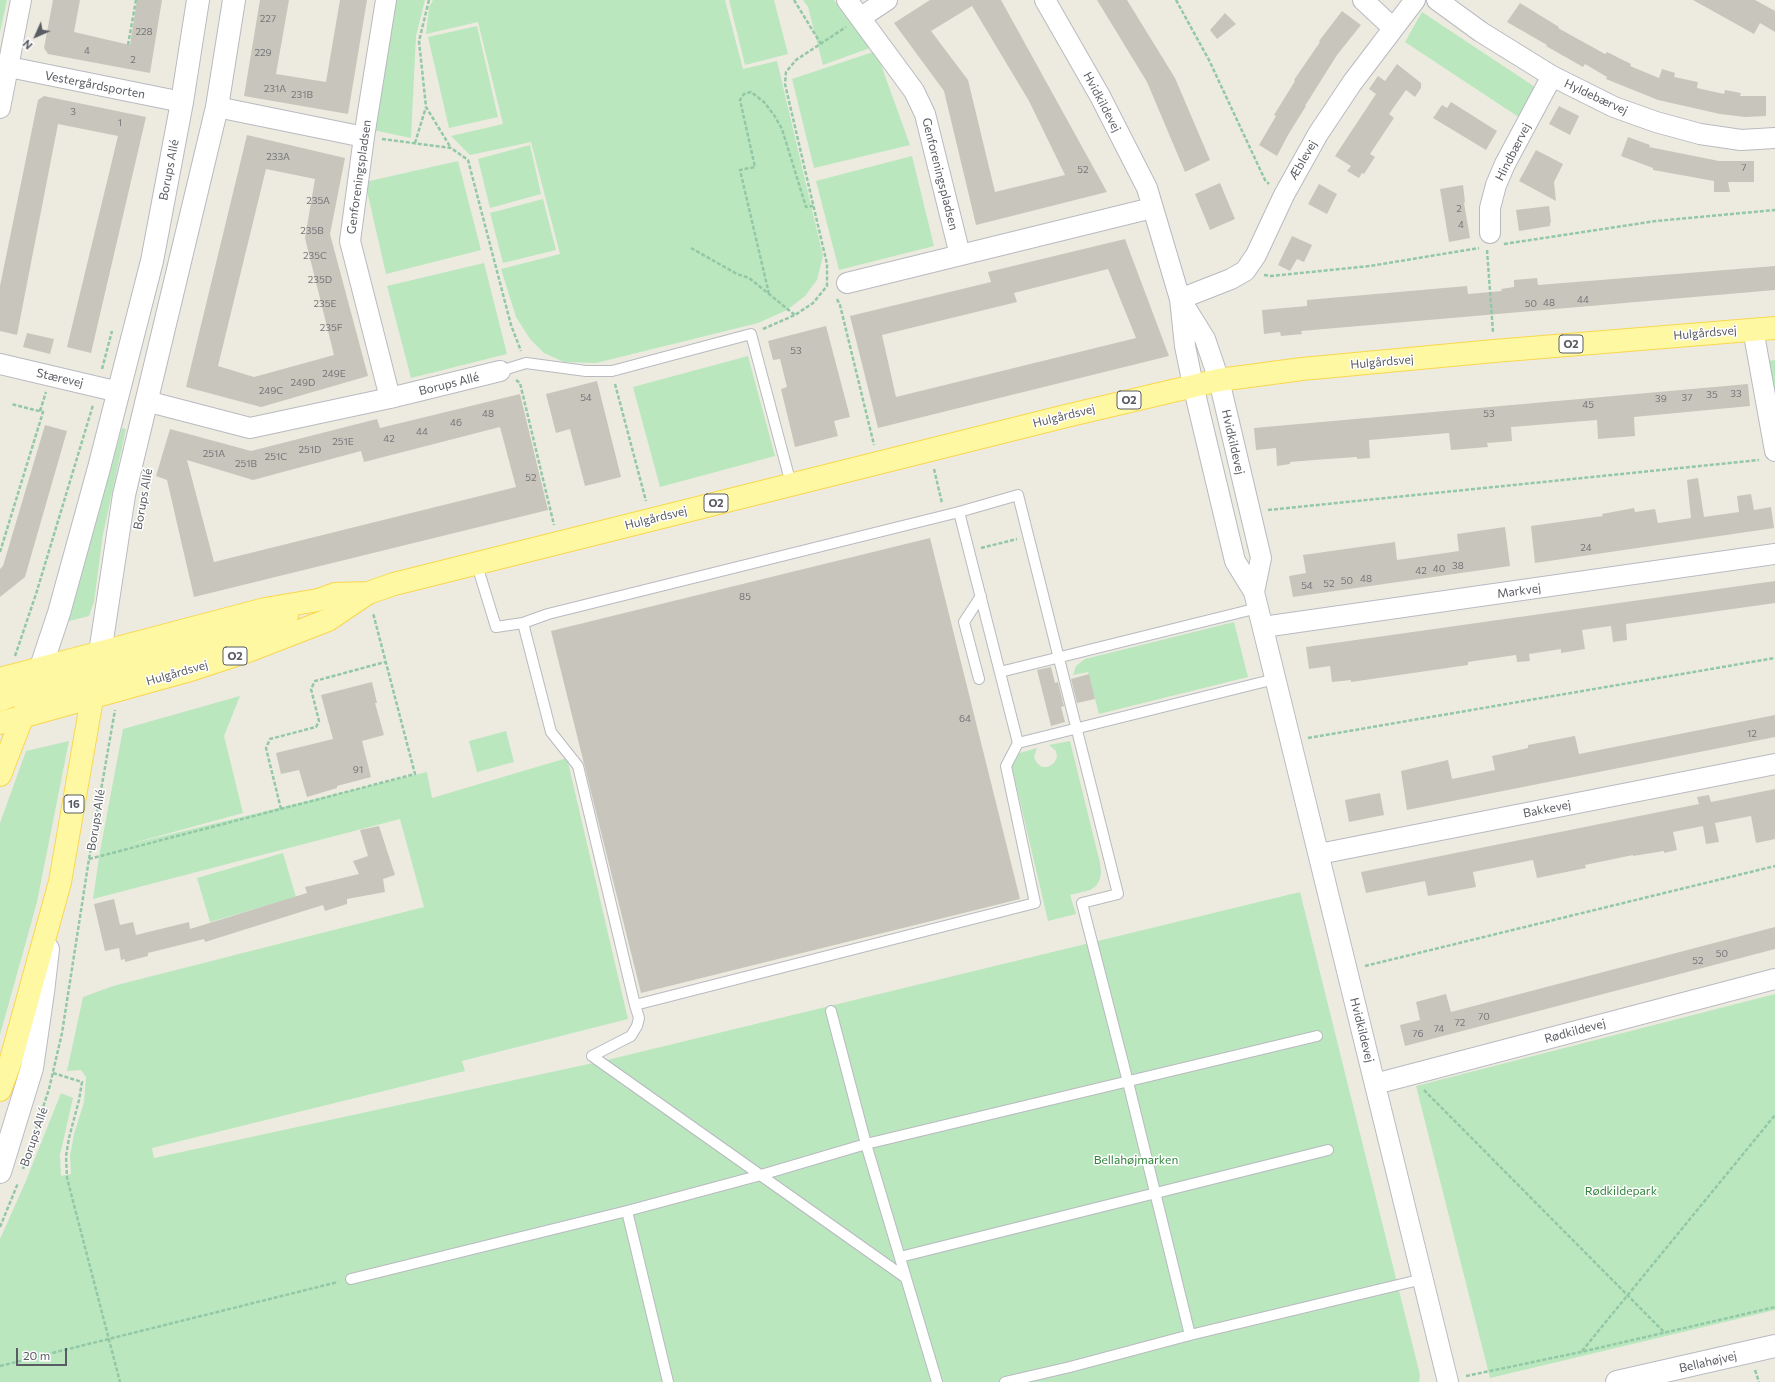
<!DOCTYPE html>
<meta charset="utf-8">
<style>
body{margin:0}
#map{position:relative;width:1775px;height:1382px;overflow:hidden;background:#edebe0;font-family:Commissioner,sans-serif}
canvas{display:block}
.north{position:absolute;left:16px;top:16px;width:40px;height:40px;-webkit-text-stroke:3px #fff;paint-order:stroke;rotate:225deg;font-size:11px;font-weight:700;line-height:16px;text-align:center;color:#595c62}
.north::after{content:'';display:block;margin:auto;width:14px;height:18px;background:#595c62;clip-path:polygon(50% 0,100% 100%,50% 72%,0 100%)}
.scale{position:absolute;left:16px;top:1348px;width:51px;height:18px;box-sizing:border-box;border:2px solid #595c62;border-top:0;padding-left:5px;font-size:12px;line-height:14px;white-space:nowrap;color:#595c62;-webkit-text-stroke:3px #fff;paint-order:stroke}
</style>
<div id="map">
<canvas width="1775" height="1382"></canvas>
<div class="north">N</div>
<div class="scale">20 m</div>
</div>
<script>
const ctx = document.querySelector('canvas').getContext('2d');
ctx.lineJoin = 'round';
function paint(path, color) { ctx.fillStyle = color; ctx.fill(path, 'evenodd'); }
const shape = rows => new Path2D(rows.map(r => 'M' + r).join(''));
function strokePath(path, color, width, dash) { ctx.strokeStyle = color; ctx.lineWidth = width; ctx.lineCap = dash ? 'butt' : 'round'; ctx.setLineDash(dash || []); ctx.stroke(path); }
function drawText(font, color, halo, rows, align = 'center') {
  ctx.font = font + ' Commissioner,sans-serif'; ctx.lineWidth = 3; ctx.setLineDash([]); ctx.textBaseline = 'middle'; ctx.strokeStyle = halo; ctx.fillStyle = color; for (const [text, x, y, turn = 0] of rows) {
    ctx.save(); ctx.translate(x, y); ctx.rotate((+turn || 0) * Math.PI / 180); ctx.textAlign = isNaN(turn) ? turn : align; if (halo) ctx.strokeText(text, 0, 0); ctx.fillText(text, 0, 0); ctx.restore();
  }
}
paint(shape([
 [0,0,7,0,0,32],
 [394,0,425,0,416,36,411,138,373,130],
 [433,0,725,0,743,69,777,61,823,256,817,280,805,296,787,310,758,323,596,363,564,362,544,353,530,339,516,317,501,269,560,254,531,142,470,155,451,136,503,124,478,22,426,34,429,7],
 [729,0,774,0,788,54,745,65],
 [803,0,834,0,870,48,823,65,808,7],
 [1422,12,1538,89,1520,118,1405,42],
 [477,26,498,117,449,128,428,37],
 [876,51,910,145,814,168,792,79],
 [530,145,541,194,490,208,478,159],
 [912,156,934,246,839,270,816,181],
 [458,161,481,250,386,274,365,182],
 [543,199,556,250,503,263,490,213],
 [484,263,507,354,411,378,387,286],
 [748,356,775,456,660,487,633,387],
 [1775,360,1775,399,1767,361],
 [122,428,126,429,103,534,94,602,89,616,69,621],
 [1234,622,1248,677,1099,714,1088,672,1073,675,1076,666,1085,659],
 [240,696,224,736,243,813,126,845,427,772,432,798,567,758,628,1019,462,1061,465,1071,152,1148,154,1158,607,1060,1300,892,1420,1375,1419,1382,0,1382,0,1239,25,1183,61,1093,73,1098,60,1155,61,1176,71,1174,70,1156,74,1134,84,1102,86,1077,81,1070,67,1071,83,997,113,986,424,907,400,819,93,899,100,851,123,729],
 [506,731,514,762,477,772,469,741],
 [69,741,37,902,0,1035,0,823,26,751],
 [1070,741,1100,863,1101,872,1100,879,1096,886,1090,890,1070,895,1076,914,1048,921,1012,767,1013,759,1020,753,1037,748,1034,757,1037,763,1042,767,1048,767,1054,763,1057,757,1056,751,1049,745],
 [283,853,296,897,210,922,197,878],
 [1775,994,1775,1310,1490,1378,1416,1086]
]), '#bae7be');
paint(shape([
 [53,0,80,0,74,32,130,45,137,0,162,0,150,73,48,54,44,48],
 [260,0,289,0,276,74,326,82,340,0,367,0,348,114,244,96],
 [930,0,1001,0,1107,192,976,225,944,91,894,23],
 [972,6,1029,101,1065,175,995,192,968,80,931,31],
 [1097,0,1127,0,1175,78,1210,160,1185,172,1147,82],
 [1693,0,1755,0,1775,11,1775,32,1760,23,1754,34],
 [1520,3,1559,27,1558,28,1605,54,1607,52,1631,64,1630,66,1659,78,1662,69,1675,73,1674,77,1698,82,1697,88,1724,94,1725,90,1741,93,1740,96,1766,96,1766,116,1745,117,1720,114,1658,100,1606,79,1607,77,1585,64,1583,67,1546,46,1547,45,1507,22],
 [1342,11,1361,25,1337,55,1305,106,1306,106,1288,135,1277,156,1259,145,1276,116,1274,115,1295,81,1294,80,1320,42,1319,41],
 [1225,13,1236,24,1217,39,1210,30],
 [1397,64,1421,83,1421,88,1415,97,1406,90,1389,114,1394,118,1370,154,1375,157,1364,174,1362,173,1359,178,1347,171,1351,166,1335,156,1376,94,1369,89,1378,76,1385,81],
 [44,96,146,117,91,353,67,347,118,136,58,124,17,335,0,331,0,286,38,100],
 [1451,102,1497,131,1486,150,1433,118,1442,105,1447,108],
 [1559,106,1579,116,1570,135,1549,124],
 [247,135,345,158,330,234,368,376,261,407,186,387],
 [266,169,315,179,305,238,334,355,254,377,218,366],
 [1628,137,1650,145,1649,147,1719,161,1754,161,1754,182,1728,182,1730,192,1714,192,1714,181,1653,170,1653,168,1621,156],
 [1536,150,1563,164,1554,182,1556,201,1519,181],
 [1220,183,1235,219,1210,230,1195,194],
 [1319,184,1337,194,1327,214,1308,204],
 [1463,185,1465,202,1464,203,1470,238,1449,242,1440,189],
 [1549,206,1551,222,1550,223,1550,226,1519,231,1516,210],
 [1292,236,1312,245,1304,262,1297,259,1290,271,1278,265],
 [1125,239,1169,356,878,428,850,316,991,282,988,272],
 [1108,269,1136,338,896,397,882,335,1017,302,1014,293],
 [1775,266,1775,290,1301,331,1302,334,1281,336,1280,332,1264,334,1262,310,1307,306,1307,300,1467,286,1468,294,1502,291,1501,289,1514,287,1514,280,1537,278,1538,285],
 [826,326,850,417,834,421,838,436,795,447,781,389,787,387,780,359,773,360,768,341],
 [27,333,54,339,50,354,23,347],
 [597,381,621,477,585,486,570,429,556,433,546,394],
 [1748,384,1750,406,1634,417,1635,436,1598,439,1597,420,1511,427,1512,441,1487,443,1488,447,1451,450,1449,433,1369,440,1370,458,1357,459,1357,457,1314,460,1290,462,1290,464,1277,466,1276,448,1256,450,1254,428],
 [520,394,548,510,194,597,167,480,156,476,170,429,251,451,377,419,380,428],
 [500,427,516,487,214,562,187,460,253,480,361,451,364,462],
 [45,425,67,431,25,577,0,597,0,569,3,566],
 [1698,478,1704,517,1739,512,1737,496,1751,494,1754,510,1771,507,1774,528,1535,563,1531,526,1603,516,1602,514,1634,508,1635,512,1655,509,1658,523,1691,518,1687,480],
 [1505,527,1510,566,1293,597,1289,576,1306,573,1303,555,1395,542,1397,560,1459,551,1457,534],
 [930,538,1020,899,641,993,551,631],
 [1775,581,1775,603,1626,624,1627,640,1613,642,1611,626,1582,630,1585,649,1561,653,1561,649,1529,654,1530,661,1517,662,1516,655,1468,662,1468,665,1351,682,1351,680,1332,682,1330,666,1309,669,1306,647],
 [1051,667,1055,683,1058,682,1064,706,1061,707,1065,722,1051,726,1037,670],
 [1089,674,1095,699,1077,703,1071,679],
 [372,682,377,703,375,703,384,735,362,741,371,777,337,786,337,788,307,797,299,770,281,774,276,753,333,739,321,695],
 [1775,715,1775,737,1407,810,1401,771,1448,760,1452,779,1495,770,1492,756,1528,748,1528,745,1575,736,1579,754],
 [1775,789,1775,839,1756,843,1751,816,1715,823,1719,842,1706,844,1703,826,1673,832,1677,850,1664,853,1664,851,1633,856,1633,855,1585,865,1586,868,1537,878,1533,860,1473,872,1476,887,1428,896,1425,881,1366,893,1361,872,1699,804,1697,797,1709,795,1711,802],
 [1380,793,1384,815,1349,822,1345,800],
 [379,826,395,875,383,879,385,892,347,899,347,904,325,911,323,905,205,942,204,939,148,953,148,956,125,962,125,959,121,960,119,948,105,951,94,904,114,899,120,925,133,922,136,935,189,922,190,929,307,893,305,887,359,874,353,861,368,856,360,830],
 [1775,927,1775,949,1405,1046,1400,1025,1420,1020,1416,1002,1446,994,1451,1012]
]), '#c8c5bd');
const service = shape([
 [500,371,526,363,586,371,612,371,751,334,791,484],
 [959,512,1018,495,1118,894,1082,903,1128,1082,1190,1335],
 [476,562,496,627,523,623,548,614,959,512,1018,743,1006,766,1035,903,635,1005,578,766,551,732,523,623],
 [1000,672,1258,608],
 [979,679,964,622,981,596],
 [1018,743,1275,679],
 [635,1005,639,1018,637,1026,631,1036,592,1056,906,1278],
 [831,1011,866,1144,937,1382],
 [627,1211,668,1382],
 [900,1257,1328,1150],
 [351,1279,627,1211,761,1175,866,1144,1317,1036],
 [1005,1382,1070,1367,1190,1335,1423,1279]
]);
const minor = shape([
 [386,0,364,137,350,241,390,398],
 [847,0,914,91,925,114,960,255],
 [1045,0,1100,96,1147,188,1180,299,1185,346,1193,385,1235,561,1254,592,1448,1382],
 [1363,0,1393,28],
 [1437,0,1481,32,1552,76,1614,107,1656,122,1700,134,1741,140,1775,138],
 [860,18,887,0],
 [9,67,182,102],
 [217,107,364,137],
 [0,108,21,0],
 [1490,233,1490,208,1496,185,1505,164,1552,76],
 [847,283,1152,208],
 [1180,299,1231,279,1245,271,1256,255,1284,195,1318,134,1352,83,1415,0],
 [1182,302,1205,339,1219,380,1261,558,1254,592],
 [1753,329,1775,451],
 [0,364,119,392],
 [146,401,250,428,390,398,500,371],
 [1263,627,1775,554],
 [1319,854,1775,764],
 [1375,1084,1775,979]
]);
const tertiary = shape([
 [100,653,124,495,217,107,234,0],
 [41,667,59,613,99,468,152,261,182,102,198,0],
 [1617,1382,1775,1346]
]);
const secondary = shape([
 [0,1172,32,1068,43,992,48,949]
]);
const primary = shape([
 [0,679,265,609,318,600,335,594,368,593],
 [0,700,35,687,59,675],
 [28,712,52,691,66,683,80,678,209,643,270,623,287,615],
 [0,723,187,671,248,651,328,620,368,593,394,584,1066,416,1219,380,1302,369,1494,351,1775,328],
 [0,775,26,708],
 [0,1090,10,1063,60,882,100,653]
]);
strokePath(service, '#b8bac0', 12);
strokePath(minor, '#b8bac0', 22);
strokePath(tertiary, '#b8bac0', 24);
strokePath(secondary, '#b9bcc3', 24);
strokePath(primary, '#f9d74d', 24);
strokePath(shape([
 [429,0,419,41,426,107,451,148],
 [794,0,821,44],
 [1176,0,1209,60,1265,180,1269,184],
 [128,45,136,0],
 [382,139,451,148,468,160,511,325,521,351],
 [415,143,426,107],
 [1504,244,1656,221,1775,210],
 [691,248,737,274,749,278,795,315],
 [1487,250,1493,332],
 [1264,275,1271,276,1370,266,1479,248],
 [769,294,740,170,755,167,740,100,744,94,751,92,764,102,774,115,782,129,806,207,813,206],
 [837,299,840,305,874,445],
 [763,329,795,315,813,303,827,286,827,264,785,84,786,72,796,60,846,27],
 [102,369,112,331],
 [516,380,520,383,554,525],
 [615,384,646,501],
 [40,411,46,392],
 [934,469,942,503],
 [1268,510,1759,460],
 [981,548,1017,539],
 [0,552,43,412,11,404],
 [15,656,36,594,93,405],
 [1308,738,1775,658],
 [281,809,266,748,270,739,316,727,319,721,311,689,315,681,385,662],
 [89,859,415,774,373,613],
 [1365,966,1775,866],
 [53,1073,82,1082,79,1100,69,1138,66,1156,67,1178,120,1382],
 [1424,1090,1665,1333],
 [23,1169,49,1089,62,1033,89,859,115,710],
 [0,1227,18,1183],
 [1582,1351,1775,1115],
 [0,1366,338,1282],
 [1755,1370,1759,1382],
 [1466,1376,1581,1352,1775,1307]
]), '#93c8a7', 2.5, [4, 2]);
strokePath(service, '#fff', 10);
strokePath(minor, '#fff', 20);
strokePath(tertiary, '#fff', 22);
strokePath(secondary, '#fff', 22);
strokePath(primary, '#fff8a3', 22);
drawText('10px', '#757679', null, [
 ["227",268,19],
 ["228",144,32],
 ["4",87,51],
 ["229",263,53],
 ["2",133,60],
 ["231A",275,89],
 ["231B",302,95],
 ["3",73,112],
 ["1",120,123],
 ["233A",278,157],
 ["7",1744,168],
 ["52",1083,170],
 ["235A",318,201],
 ["2",1459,209],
 ["4",1461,225],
 ["235B",312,231],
 ["235C",315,256],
 ["235D",320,280],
 ["44",1583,300],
 ["48",1549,303],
 ["235E",325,304],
 ["50",1531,304],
 ["235F",331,328],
 ["53",796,351],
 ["249E",334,374],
 ["249D",303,383],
 ["249C",271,391],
 ["33",1736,394],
 ["35",1712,395],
 ["54",586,398],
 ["37",1687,398],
 ["39",1661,399],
 ["45",1588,405],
 ["48",488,414],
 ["53",1489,414],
 ["46",456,423],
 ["44",422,432],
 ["42",389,439],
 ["251E",343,442],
 ["251D",310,450],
 ["251A",214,454],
 ["251C",276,457],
 ["251B",246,464],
 ["52",531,478],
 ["24",1586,548],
 ["38",1458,566],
 ["40",1439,569],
 ["42",1421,571],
 ["48",1366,579],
 ["50",1347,581],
 ["52",1329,584],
 ["54",1307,586],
 ["85",745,597],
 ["64",965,719],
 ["12",1752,734],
 ["91",358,770],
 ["50",1722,954],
 ["52",1698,961],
 ["70",1484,1017],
 ["72",1460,1023],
 ["74",1439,1029],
 ["76",1418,1034]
]);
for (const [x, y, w] of [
 [1571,344,24],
 [1129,400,24],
 [716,503,24],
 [235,656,24],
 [74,804,20]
]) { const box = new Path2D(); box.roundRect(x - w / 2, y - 9, w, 18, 3); ctx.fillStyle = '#fff'; ctx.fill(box); strokePath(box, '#595c62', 1); }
drawText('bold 11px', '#595c62', null, [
 ["O2",1571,344],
 ["O2",1129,400],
 ["O2",716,503],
 ["O2",235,656],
 ["16",74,804]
]);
drawText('12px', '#595c62', '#fff', [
 ["Vestergårdsporten",95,85,11],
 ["Hyldebærvej",1596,97,25],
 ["Hvidkildevej",1102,102,62],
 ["Hindbærvej",1513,152,-63],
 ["Æblevej",1303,160,-60],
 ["Borups Allé",169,170,-79],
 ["Genforeningspladsen",940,174,76],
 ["Genforeningspladsen",359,177,-82],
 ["Hulgårdsvej",1705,333,-5],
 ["Hulgårdsvej",1382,362,-5],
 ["Stærevej",60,378,13],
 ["Borups Allé",449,384,-14],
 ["Hulgårdsvej",1064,416,-14],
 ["Hvidkildevej",1233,442,77],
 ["Borups Allé",143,499,-80],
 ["Hulgårdsvej",656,518,-14],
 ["Markvej",1519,591,-8],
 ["Hulgårdsvej",177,673,-16],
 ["Bakkevej",1547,809,-11],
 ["Borups Allé",96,820,-81],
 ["Hvidkildevej",1362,1030,76],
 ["Rødkildevej",1575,1031,-15],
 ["Borups Allé",34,1137,-71],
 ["Bellahøjvej",1708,1362,-13]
]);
drawText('12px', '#2f833a', '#fff', [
 ["Bellahøjmarken",1136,1160],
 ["Rødkildepark",1621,1191]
]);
</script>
